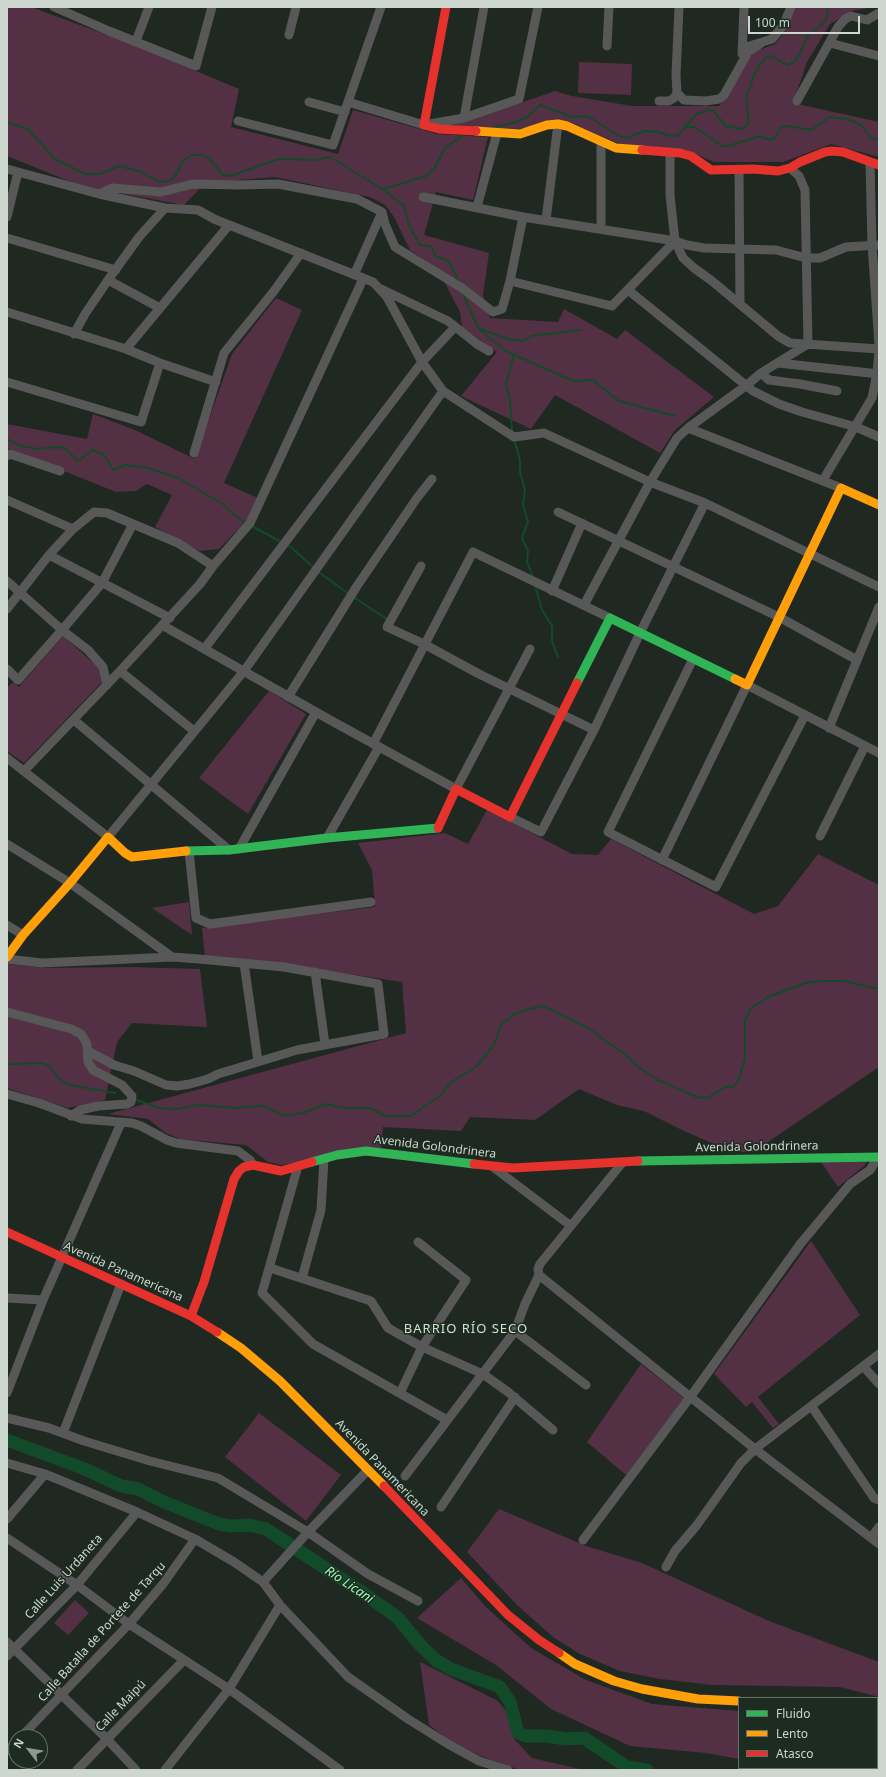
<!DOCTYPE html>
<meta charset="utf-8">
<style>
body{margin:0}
#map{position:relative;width:886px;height:1777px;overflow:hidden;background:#202822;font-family:"Noto Sans",sans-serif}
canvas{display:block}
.frame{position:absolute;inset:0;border:8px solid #cdd6cf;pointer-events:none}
.legend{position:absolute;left:738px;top:1697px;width:140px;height:72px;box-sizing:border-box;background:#1d2c21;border:1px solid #637067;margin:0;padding:5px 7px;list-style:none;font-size:12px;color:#cdd6cf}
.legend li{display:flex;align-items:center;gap:8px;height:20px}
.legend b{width:20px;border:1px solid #637067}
.north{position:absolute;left:8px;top:1729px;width:40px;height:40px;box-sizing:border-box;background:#1d2c21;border:1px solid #637067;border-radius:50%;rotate:301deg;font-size:11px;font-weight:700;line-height:16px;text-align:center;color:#cdd6cf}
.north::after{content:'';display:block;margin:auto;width:14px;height:18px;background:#909992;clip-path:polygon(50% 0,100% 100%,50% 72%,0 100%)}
.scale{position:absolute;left:748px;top:16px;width:112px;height:18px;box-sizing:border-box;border:2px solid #cdd6cf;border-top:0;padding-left:5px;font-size:12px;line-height:14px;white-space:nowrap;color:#cdd6cf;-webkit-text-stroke:3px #1d2c21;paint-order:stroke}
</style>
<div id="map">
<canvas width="886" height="1777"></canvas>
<div class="frame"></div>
<ul class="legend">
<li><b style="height:5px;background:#30b455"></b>Fluido</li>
<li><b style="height:5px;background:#ff9f0a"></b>Lento</li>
<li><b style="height:5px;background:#e5322d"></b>Atasco</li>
</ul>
<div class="north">N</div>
<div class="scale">100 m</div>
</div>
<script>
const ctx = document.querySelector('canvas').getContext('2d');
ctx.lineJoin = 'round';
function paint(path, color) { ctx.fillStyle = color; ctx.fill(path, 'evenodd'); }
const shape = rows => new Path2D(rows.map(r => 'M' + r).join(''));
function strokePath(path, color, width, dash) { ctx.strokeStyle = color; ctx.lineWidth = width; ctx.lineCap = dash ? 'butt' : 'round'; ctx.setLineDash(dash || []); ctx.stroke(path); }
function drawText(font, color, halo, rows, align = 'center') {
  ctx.font = font + ' "Noto Sans",sans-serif'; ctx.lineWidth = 3; ctx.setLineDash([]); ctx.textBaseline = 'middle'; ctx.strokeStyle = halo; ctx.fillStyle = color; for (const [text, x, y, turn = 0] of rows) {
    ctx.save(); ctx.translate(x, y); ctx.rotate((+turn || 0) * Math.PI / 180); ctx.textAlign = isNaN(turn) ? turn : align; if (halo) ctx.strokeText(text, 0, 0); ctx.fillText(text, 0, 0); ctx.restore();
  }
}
paint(shape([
 [7,7,31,7,129,43,239,89,231,127,338,154,353,110,437,134,488,137,473,200,436,192,424,235,489,253,483,295,490,318,558,322,564,309,617,339,625,330,714,397,675,430,660,453,555,395,531,429,461,396,497,352,462,327,460,312,437,268,410,250,394,217,385,205,370,197,275,177,229,181,207,181,184,205,81,186,7,156],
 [795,7,873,7,852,11,830,24,807,62,793,103,879,122,879,157,831,144,783,162,714,162,687,150,620,144,566,121,517,129,447,126,465,122,555,91,572,96,632,106,719,106,730,93,749,58,756,51,775,44,785,32],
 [579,62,632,64,631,95,578,93],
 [276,298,302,310,224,483,258,498,247,520,219,549,200,551,155,527,172,495,147,484,136,491,116,492,7,448,7,424,87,439,93,414,135,430,195,459,232,354],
 [63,636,99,668,102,682,24,763,7,751,7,688,13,682,19,687],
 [269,691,306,714,248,814,199,778],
 [487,810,572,854,598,855,611,839,754,914,778,906,818,854,879,885,879,1067,753,1152,727,1152,712,1143,684,1131,644,1111,617,1105,579,1089,535,1120,470,1117,461,1131,383,1127,381,1149,282,1165,268,1162,246,1145,180,1139,166,1133,148,1119,108,1114,406,1033,402,982,276,963,205,957,202,928,375,907,372,870,358,843,445,833,468,844],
 [189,902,192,935,152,908],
 [7,964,45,968,129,967,200,969,207,1027,132,1023,117,1042,105,1100,68,1108,7,1088],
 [867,1161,864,1166,838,1187,821,1162],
 [811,1241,860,1315,758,1397,779,1424,773,1428,752,1402,746,1407,714,1374],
 [641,1364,684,1398,626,1475,587,1442],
 [259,1413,341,1475,306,1521,225,1457],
 [499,1509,586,1546,642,1563,769,1621,879,1662,879,1697,840,1687,712,1685,660,1679,620,1671,580,1654,553,1637,516,1604,467,1552],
 [461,1578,485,1606,531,1648,586,1680,652,1704,739,1711,739,1759,706,1753,630,1746,551,1709,496,1665,417,1618],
 [75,1600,89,1613,68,1635,54,1623],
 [420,1662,498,1701,506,1711,514,1739,532,1758,584,1770,520,1770,481,1756,449,1740,429,1725]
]), '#543045');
strokePath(shape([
 [7,122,28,129,55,159,85,174,100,174,119,166,142,172,160,182,170,181,175,176,183,161,192,155,203,155,210,159,223,175,230,176,279,159,316,160,330,157,384,190,404,206,409,225,420,245,432,247,435,256,449,261,459,282],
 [494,127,516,122,527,117,540,105,572,117,588,116,619,136,626,138,645,131,659,132,670,136,677,136,697,114,708,110,713,111,726,126,743,129,749,122,746,95,751,85,753,77,761,63,766,57,772,56,787,65,795,61,801,52,808,35,824,23,828,15,827,7],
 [685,127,695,127,716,142,722,146,728,146,760,136,767,139,774,139,781,127,788,126,811,130,830,117,851,120,862,126,870,138,879,139],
 [384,189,426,176,434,169,445,148,464,135],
 [463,293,467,304,479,329,506,351,573,381,593,380,619,401,675,416],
 [481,329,509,339,524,341,532,336,581,330],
 [512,431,510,400,506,384,514,355],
 [7,439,21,446,37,449,56,447,65,448,78,461,93,450,105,456,113,470,125,465,148,468,178,478,223,504,231,512,246,523],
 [514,439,520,460,520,472,525,490,523,504,528,522,522,538,528,551,527,562,533,577],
 [252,526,281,542],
 [287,545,292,548,314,568],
 [317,571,349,594],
 [535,585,542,610,552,626,552,641,558,657],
 [353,597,387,619],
 [7,1064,42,1063,50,1067,61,1081,70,1085,115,1093],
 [137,1100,159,1108,177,1109,197,1105,236,1108,261,1106,267,1107,284,1116,303,1113,326,1104,343,1108,370,1108,386,1116,411,1116,441,1095,450,1083,477,1066,494,1045,501,1025,513,1015,525,1010,543,1006,588,1028,623,1053,640,1068,658,1080,699,1098,709,1097,725,1087,733,1087,739,1079,745,1058,745,1021,751,1008,768,997,805,983,824,981,844,981,879,989]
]), '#124b29', 2);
strokePath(shape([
 [7,1440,85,1469,121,1486,138,1489,164,1502,219,1524,231,1526,249,1525,266,1529,369,1597,398,1618,421,1646,437,1661,451,1669,500,1687,510,1702,518,1733,526,1736,548,1736,565,1739,584,1738,627,1767,647,1770],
 [846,1768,851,1770],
 [787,1770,793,1768]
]), '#124b29', 13);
strokePath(shape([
 [54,7,109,31,196,66,212,7],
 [679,7,676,75,677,93,684,100,706,101,719,99,724,95,748,52,760,44],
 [289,35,296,7],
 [136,41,149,7],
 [830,43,879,56],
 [607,46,609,7],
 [743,48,772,39,783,26,791,7],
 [742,54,744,7],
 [659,101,669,101,674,98,677,93],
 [797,101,838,27,845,19,851,16,867,20,879,13],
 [309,102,345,112],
 [348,102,424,125,464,118,519,99,538,7],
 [464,118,484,7],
 [238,121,333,145,381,7],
 [670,152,670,195,675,241,683,258,694,268,712,281,778,336,790,343,879,349],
 [870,162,872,245,879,345],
 [7,169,99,194,165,208,198,210,214,219,373,282,387,297,422,362,443,391,244,671,108,837,7,758],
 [739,170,740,304],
 [99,194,112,188,161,192,193,184,239,185,278,184,357,199,382,212,385,224,395,247,462,288,493,312,502,309,510,281,523,217],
 [423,197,523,217,675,241,687,245,704,248,776,250,806,258,820,258,846,247,879,245],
 [477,207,497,133],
 [7,217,18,172],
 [546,220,558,124],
 [601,229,601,142],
 [7,238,116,270],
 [354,275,382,212],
 [108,280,160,308],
 [510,281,612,306,675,241],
 [381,289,448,321,477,344,489,351],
 [628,290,753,391,779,404,802,412,856,427,879,437],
 [7,312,126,349,160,363,216,382],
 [74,334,85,314,108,280,139,237,165,208],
 [126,349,229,225],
 [778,363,879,374],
 [761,373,769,380,800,384,837,391],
 [7,382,141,422,160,363],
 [443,391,514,437,544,433,650,482,705,503,879,587],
 [688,428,841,488],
 [194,453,224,353,274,291,301,253],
 [7,456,10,454,60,471],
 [823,480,872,398,877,373,879,351],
 [7,500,73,529],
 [558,512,779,617,857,660],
 [49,555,170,618],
 [421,566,387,627,424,644,479,674,594,730],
 [7,581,62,630,88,650,103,667,107,685],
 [552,591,582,523],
 [584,605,650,482,677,438,688,428,747,385,761,373,808,344,805,190,799,176,790,168],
 [7,609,49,555,73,529,94,512,107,513,178,543,213,566],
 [162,625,330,720,456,789,530,649],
 [205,648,422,362,455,327],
 [693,659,608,832,716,887,805,715],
 [7,669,18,680,62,630,102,583,133,524],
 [120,671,194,731],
 [288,697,357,586,417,498,432,479],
 [74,720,229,850],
 [829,728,879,607],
 [373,744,473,552,610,618],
 [25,770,120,671,200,584,213,566,250,523,363,279],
 [510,817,541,832,594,730,640,633,705,503],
 [820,836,865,746],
 [327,838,379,747],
 [7,844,70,883,172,957],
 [239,849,316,712],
 [189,851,196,918,210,924,371,902],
 [662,860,747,685,879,753],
 [7,925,23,935],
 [7,959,42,963,172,957,199,959,284,967,378,984,384,1034,297,1050,218,1074,208,1079,190,1084,177,1086,166,1085,134,1071,114,1065,88,1051],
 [244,963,258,1061],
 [315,972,325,1044],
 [7,1012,71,1029,81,1034,87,1044,88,1062,93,1070,122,1085,132,1096,131,1102,127,1104,98,1106,80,1110,71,1116],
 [7,1094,39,1103,82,1119,132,1123,141,1126,167,1140,176,1143,238,1151,250,1160,253,1165],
 [622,1163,540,1264,538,1269,539,1275,755,1449,879,1544],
 [298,1166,262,1293,313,1344,447,1420],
 [493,1167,571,1226],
 [270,1268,371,1301,388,1328,422,1347,483,1374,508,1392,553,1430],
 [302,1278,321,1210,324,1159],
 [7,1298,43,1300],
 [515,1331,586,1385],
 [864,1367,879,1384],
 [7,1393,43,1300,121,1123],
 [400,1393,422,1347,466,1280,418,1242],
 [812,1407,874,1498,879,1500],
 [7,1418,49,1428,84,1441,150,1461,218,1478,308,1532,368,1574,418,1601],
 [63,1433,121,1284],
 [7,1463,45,1474,137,1512,195,1539,234,1562,263,1582,280,1605,348,1677,408,1719,448,1744,479,1761,508,1770],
 [405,1476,515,1331,525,1304,539,1275],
 [441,1507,515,1397],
 [7,1519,45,1474],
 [7,1538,77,1585,129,1624,229,1689,340,1770],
 [871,1538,879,1527],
 [583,1540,691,1396,801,1243,850,1184,870,1170,875,1162,873,1158],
 [666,1567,675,1551,697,1525,741,1463,755,1449,879,1354],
 [263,1582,308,1532,368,1470],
 [7,1642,107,1739,136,1770],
 [7,1656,77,1585,137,1512],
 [21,1737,129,1624,163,1584,195,1539],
 [7,1751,16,1742],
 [77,1770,184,1660],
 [165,1770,229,1689,280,1605]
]), '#595858', 9);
strokePath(shape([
 [577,683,610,618,735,679],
 [186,851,229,850,327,838,438,828],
 [638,1161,879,1157],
 [312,1162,337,1155,366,1151,474,1164],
 [877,1713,879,1713]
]), '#30b455', 9);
strokePath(shape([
 [476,131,520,134,547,125,558,124,567,126,616,148,642,150],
 [735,679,747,685,841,488,879,505],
 [7,957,23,935,70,883,108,837,125,853,132,857,186,851],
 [217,1332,241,1348,280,1381,384,1486],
 [559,1653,575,1664,614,1681,642,1689,698,1699,739,1701]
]), '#ff9f0a', 9);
strokePath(shape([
 [446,7,424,125,439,129,476,131],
 [642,150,680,153,691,156,711,170,753,169,778,171,790,168,800,162,825,152,832,151,843,152,879,165],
 [438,828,456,789,510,817,577,683],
 [474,1164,513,1168,638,1161],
 [7,1232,191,1316,217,1332],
 [191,1316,204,1282,234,1179,239,1171,244,1167,253,1165,281,1171,312,1162],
 [384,1486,508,1615,539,1640,559,1653]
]), '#e5322d', 9);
drawText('12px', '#cdd6cf', '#1d2c21', [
 ["Avenida Golondrinera",435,1147,7],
 ["Avenida Golondrinera",757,1147,-1],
 ["Avenida Panamericana",123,1272,24],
 ["Avenida Panamericana",382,1468,46],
 ["Calle Luis Urdaneta",64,1577,-48],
 ["Calle Batalla de Portete de Tarqu",102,1632,-48],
 ["Calle Maipú",121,1706,-46]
]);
ctx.letterSpacing = '1px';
drawText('13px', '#cee0d2', '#1d2c21', [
 ["BARRIO RÍO SECO",466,1329]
]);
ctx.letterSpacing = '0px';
drawText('italic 13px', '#a1f7ba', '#1d2c21', [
 ["Río Licani",349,1585,34]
]);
</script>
